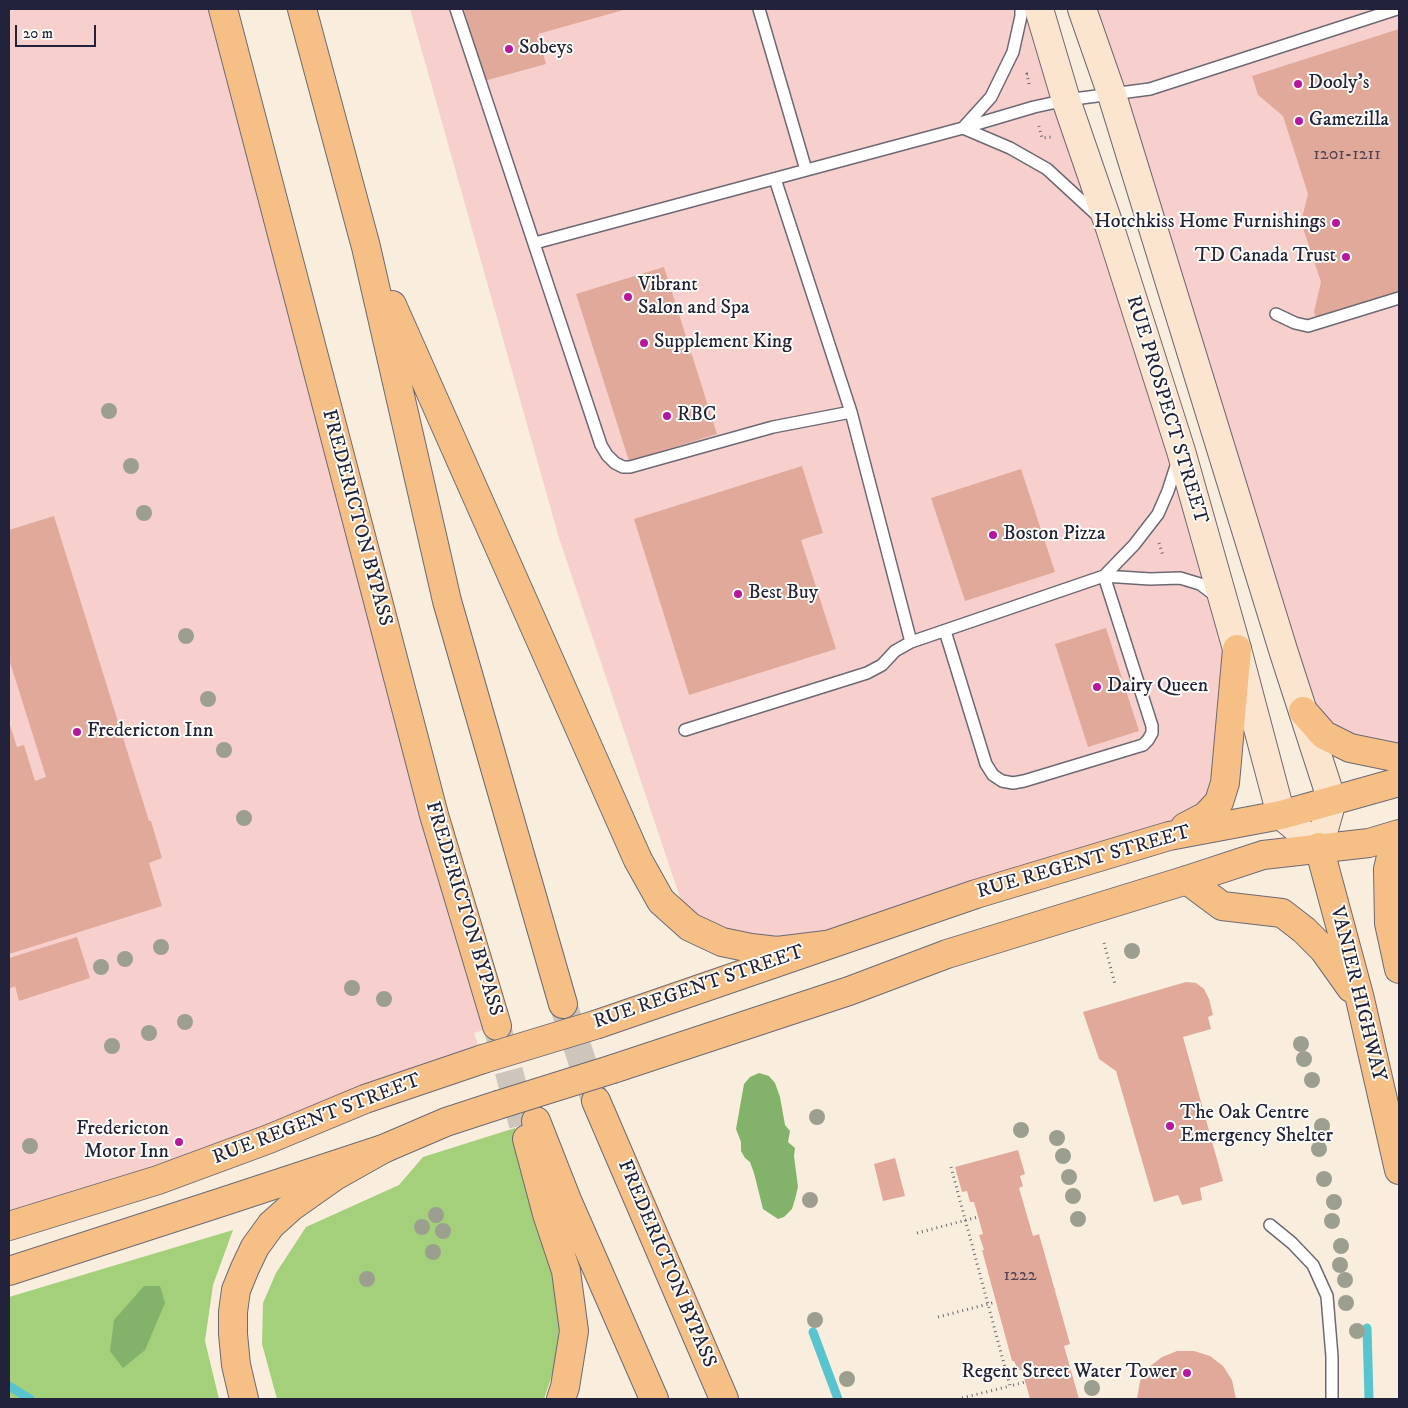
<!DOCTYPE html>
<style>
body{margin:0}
#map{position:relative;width:1408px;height:1408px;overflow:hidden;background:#f9eede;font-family:"IM FELL DW Pica",serif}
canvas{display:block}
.frame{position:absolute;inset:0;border:10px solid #22223b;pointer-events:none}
.scale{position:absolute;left:15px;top:25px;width:81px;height:22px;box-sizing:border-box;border:2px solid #22223b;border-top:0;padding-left:6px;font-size:15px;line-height:18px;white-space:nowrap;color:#22223b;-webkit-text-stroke:4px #fdfcf7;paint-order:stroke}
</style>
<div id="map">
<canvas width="1408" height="1408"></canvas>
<div class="frame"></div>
<div class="scale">20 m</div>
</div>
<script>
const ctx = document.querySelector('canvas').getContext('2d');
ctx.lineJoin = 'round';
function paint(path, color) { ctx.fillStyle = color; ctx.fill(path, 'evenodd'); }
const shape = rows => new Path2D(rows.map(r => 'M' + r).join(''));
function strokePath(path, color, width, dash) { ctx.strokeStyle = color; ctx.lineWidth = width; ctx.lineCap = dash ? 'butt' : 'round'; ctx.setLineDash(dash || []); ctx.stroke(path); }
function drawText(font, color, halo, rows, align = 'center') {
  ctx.font = font + ' "IM FELL DW Pica",serif'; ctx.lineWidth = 4; ctx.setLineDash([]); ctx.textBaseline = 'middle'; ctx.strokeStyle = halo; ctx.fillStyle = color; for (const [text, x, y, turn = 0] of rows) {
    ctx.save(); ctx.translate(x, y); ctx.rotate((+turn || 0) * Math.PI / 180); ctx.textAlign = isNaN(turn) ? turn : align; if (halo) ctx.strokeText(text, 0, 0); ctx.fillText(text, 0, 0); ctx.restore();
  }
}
paint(shape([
 [9,9,223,9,497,1026,474,1033,483,1059,9,1226],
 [410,9,1039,9,1237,649,1206,816,826,945,690,927,559,538],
 [1082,9,1399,9,1399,758,1324,735]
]), '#f7d0ce');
paint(shape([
 [515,1128,554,1256,561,1313,554,1369,544,1399,277,1399,262,1344,263,1303,276,1273,306,1227,399,1185,423,1157],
 [233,1230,213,1285,205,1341,219,1399,9,1399,9,1297]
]), '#a4cf7b');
paint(shape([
 [759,1073,769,1076,775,1083,780,1097,785,1125,790,1131,788,1142,795,1148,794,1156,798,1187,795,1199,792,1209,784,1217,778,1219,763,1209,754,1173,750,1162,745,1158,741,1151,741,1142,736,1129,744,1084,750,1077],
 [144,1286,160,1286,165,1303,145,1350,123,1368,110,1351,114,1320]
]), '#83b26b');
strokePath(shape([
 [1367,1328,1369,1399],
 [813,1332,838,1399],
 [9,1386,30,1399]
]), '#57c4cf', 9);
paint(shape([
 [464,9,627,9,538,34,546,64,484,81],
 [1399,29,1399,292,1316,318,1314,312,1321,282,1301,222,1308,194,1283,116,1258,95,1252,76],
 [664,267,717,434,629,461,576,294],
 [802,466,823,533,801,540,836,649,689,695,634,519],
 [1021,469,1055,572,965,601,931,498],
 [54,516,149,821,151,821,162,858,149,863,162,906,9,954,9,722,17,747,24,745,35,781,46,777,9,659,9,530],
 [1106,628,1139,731,1088,747,1055,644],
 [77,937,90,978,19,1001,15,986,9,989,9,958],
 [1186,982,1196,983,1204,989,1209,999,1213,1015,1208,1017,1211,1029,1183,1037,1223,1181,1200,1188,1202,1200,1182,1205,1178,1195,1154,1202,1116,1071,1099,1059,1083,1012],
 [1018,1150,1025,1174,1020,1176,1023,1186,1019,1188,1033,1236,1039,1234,1070,1344,1064,1346,1079,1399,1030,1399,1022,1370,1018,1370,1014,1361,1012,1361,982,1250,984,1250,979,1235,983,1234,974,1202,970,1202,967,1191,962,1192,955,1167],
 [895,1158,905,1196,883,1201,874,1164],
 [1177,1351,1194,1351,1210,1356,1223,1366,1232,1380,1236,1399,1137,1399,1140,1381,1149,1367,1162,1357]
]), '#e0a99a');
strokePath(shape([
 [563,1004,595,1100],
 [498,1030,523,1125]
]), '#cec5bd', 28, [28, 14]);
const lane = shape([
 [456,9,601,445,607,455,615,463,623,467,630,467,773,427,851,412],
 [759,9,806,170],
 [1021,9,1021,16,1013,52,991,97,963,128,1010,148,1047,169,1098,216],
 [775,179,851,412,911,642],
 [535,243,963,128,1034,107,1066,100,1150,89,1397,9],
 [1276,314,1295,323,1308,326,1399,298],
 [1104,576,1134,545,1158,514,1168,491,1178,460],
 [945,631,986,764,993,775,1002,781,1013,783,1024,781,1143,745,1148,740,1152,733,1152,726,1104,576],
 [685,730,867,673,882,665,895,651,911,642,1104,576,1150,579,1180,578,1200,584,1216,596],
 [1270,1225,1292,1243,1313,1265,1327,1296,1332,1357,1332,1399]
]);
const secondary = shape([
 [1039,9,1066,100,1110,228,1181,451,1237,649,1281,815,1319,847,1332,801,1284,653,1112,95,1082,9]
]);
const primary = shape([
 [1303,711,1324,735,1350,748,1399,758],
 [1185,827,1206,816,1219,802,1225,783,1237,649],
 [598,1024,976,894,1169,836,1281,815,1399,782],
 [613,1069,849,991,947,954,1187,880,1263,855,1369,843,1399,834],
 [9,1226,158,1180,269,1139,365,1099,483,1059],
 [9,1271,222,1202,383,1149,446,1122,498,1105]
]);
const highway = shape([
 [223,9,434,815,497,1026],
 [302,9,366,247,447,601,563,1004],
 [392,305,638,860,661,901,690,927,722,942,751,948,777,951,826,945],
 [1399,838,1394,844,1388,869,1389,923,1399,969],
 [1319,847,1360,999,1399,1170],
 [1187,880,1222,906,1282,913,1304,930,1324,950,1351,988],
 [596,1101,724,1399],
 [536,1121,567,1200,654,1399],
 [527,1139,547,1214,566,1271,574,1331,565,1387,561,1399],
 [244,1399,236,1365,233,1334,233,1312,236,1290,245,1268,255,1247,271,1225,291,1207,335,1176,383,1149]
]);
strokePath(lane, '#6d6974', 14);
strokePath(secondary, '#6d6974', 30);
strokePath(primary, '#6d6974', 30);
strokePath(highway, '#6d6974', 30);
strokePath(shape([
 [1029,84,1027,74,1030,74],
 [1039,126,1042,138,1051,137],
 [1159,543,1163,556],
 [1104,943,1115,984],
 [951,1167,1010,1386,1025,1382],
 [917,1233,978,1217],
 [938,1317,996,1302],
 [962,1398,1010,1386]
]), '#6d6974', 3, [1, 4]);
strokePath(lane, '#fff', 11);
strokePath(secondary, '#fbe5cf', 28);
strokePath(primary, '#f5bf86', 28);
strokePath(highway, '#f5bf86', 28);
const primaryBridge = shape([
 [483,1059,598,1024],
 [498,1105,613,1069]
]);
strokePath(primaryBridge, '#6d6974', 30, []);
strokePath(primaryBridge, '#f5bf86', 28);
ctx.fillStyle = '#9c9f90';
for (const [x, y] of [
 [109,411],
 [131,466],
 [144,513],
 [186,636],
 [208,699],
 [224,750],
 [244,818],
 [161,947],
 [1132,951],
 [125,959],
 [101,967],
 [352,988],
 [384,999],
 [185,1022],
 [149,1033],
 [1301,1044],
 [112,1046],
 [1304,1059],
 [1312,1080],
 [817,1117],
 [1322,1126],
 [1021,1130],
 [1057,1138],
 [30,1146],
 [1319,1149],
 [1063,1156],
 [1069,1177],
 [1324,1179],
 [1073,1196],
 [810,1200],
 [1334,1202],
 [436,1215],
 [1078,1219],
 [1332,1221],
 [422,1227],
 [443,1231],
 [1341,1246],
 [433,1252],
 [1340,1265],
 [367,1279],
 [1345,1280],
 [1346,1303],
 [815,1320],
 [1357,1331],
 [847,1379],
 [1092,1388]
]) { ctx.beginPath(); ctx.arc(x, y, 8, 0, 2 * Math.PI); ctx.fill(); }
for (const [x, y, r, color] of [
 [509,49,5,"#b5179e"],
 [1298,84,5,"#b5179e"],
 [1299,121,5,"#b5179e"],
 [1336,223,5,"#b5179e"],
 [1346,257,5,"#b5179e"],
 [628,297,5,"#b5179e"],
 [644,343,5,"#b5179e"],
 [667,416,5,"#b5179e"],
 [993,535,5,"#b5179e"],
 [738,594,5,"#b5179e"],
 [1097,687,5,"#b5179e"],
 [77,732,5,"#b5179e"],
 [1170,1126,5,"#b5179e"],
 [179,1142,5,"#b5179e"],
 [1187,1373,5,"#b5179e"]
]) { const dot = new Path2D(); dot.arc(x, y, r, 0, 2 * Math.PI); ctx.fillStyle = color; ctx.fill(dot); strokePath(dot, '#fdfcf7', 2); }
drawText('18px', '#524453', null, [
 ["1201-1211",1347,155],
 ["1222",1020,1276]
]);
drawText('20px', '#22223b', '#fdfcf7', [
 ["Sobeys",519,49],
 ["Dooly's",1308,84],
 ["Gamezilla",1309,121],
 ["Hotchkiss Home Furnishings",1326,223,"right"],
 ["TD Canada Trust",1336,257,"right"],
 ["Vibrant",638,286],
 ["Salon and Spa",638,309],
 ["Supplement King",654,343],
 ["RBC",677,416],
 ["Boston Pizza",1003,535],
 ["Best Buy",748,594],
 ["Dairy Queen",1107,687],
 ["Fredericton Inn",87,732],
 ["The Oak Centre",1180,1114],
 ["Emergency Shelter",1180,1137],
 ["Fredericton",169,1130,"right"],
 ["Motor Inn",169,1153,"right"],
 ["Regent Street Water Tower",1177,1373,"right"]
], 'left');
drawText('20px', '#22223b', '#fdfcf7', [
 ["RUE PROSPECT STREET",1166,410,73],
 ["FREDERICTON BYPASS",356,518,75],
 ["RUE REGENT STREET",1084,863,-16],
 ["FREDERICTON BYPASS",463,909,73],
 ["RUE REGENT STREET",699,988,-19],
 ["VANIER HIGHWAY",1357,994,76],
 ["RUE REGENT STREET",317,1120,-21],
 ["FREDERICTON BYPASS",666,1264,67]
]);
</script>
